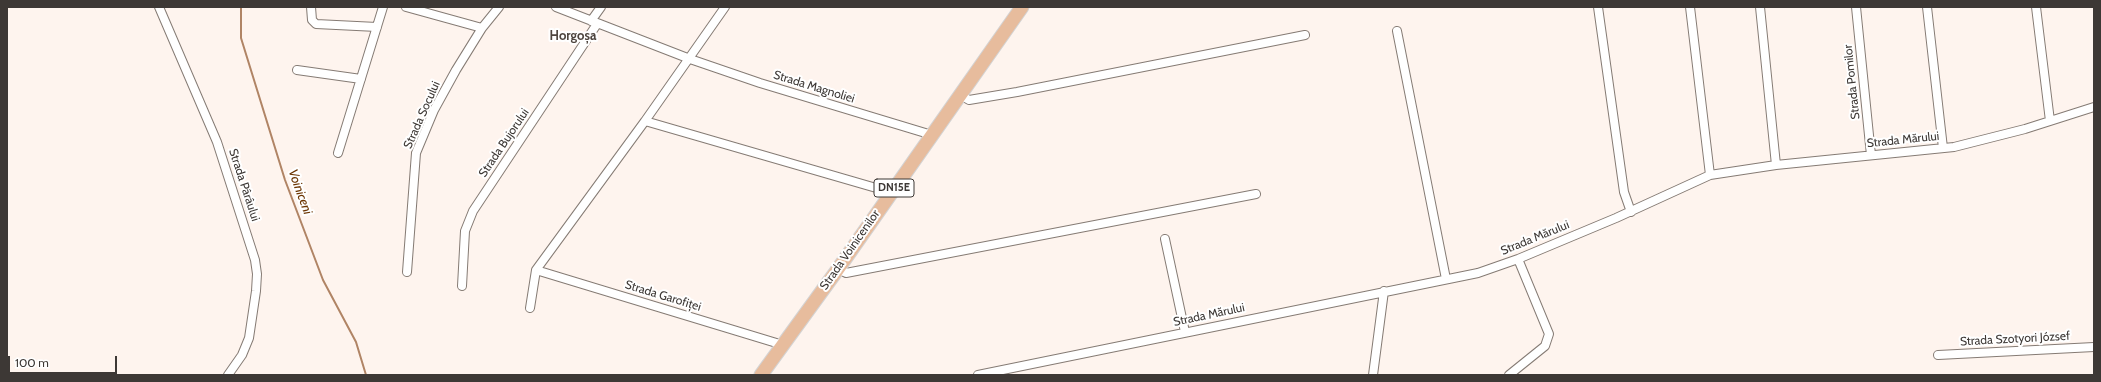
<!DOCTYPE html>
<meta charset="utf-8">
<style>
body{margin:0}
#map{position:relative;width:2101px;height:382px;overflow:hidden;background:#fef4ee;font-family:Cabin,sans-serif}
canvas{display:block}
.frame{position:absolute;inset:0;border:8px solid #3d3835;pointer-events:none}
.scale{position:absolute;left:8px;top:356px;width:109px;height:18px;box-sizing:border-box;border:2px solid #3d3835;border-top:0;padding-left:5px;font-size:12px;line-height:14px;white-space:nowrap;color:#3d3835;-webkit-text-stroke:3px #fff;paint-order:stroke}
</style>
<div id="map">
<canvas width="2101" height="382"></canvas>
<div class="frame"></div>
<div class="scale">100 m</div>
</div>
<script>
const ctx = document.querySelector('canvas').getContext('2d');
ctx.lineJoin = 'round';
const shape = rows => new Path2D(rows.map(r => 'M' + r).join(''));
function strokePath(path, color, width, dash) { ctx.strokeStyle = color; ctx.lineWidth = width; ctx.lineCap = dash ? 'butt' : 'round'; ctx.setLineDash(dash || []); ctx.stroke(path); }
function drawText(font, color, halo, rows, align = 'center') {
  ctx.font = font + ' Cabin,sans-serif'; ctx.lineWidth = 4; ctx.setLineDash([]); ctx.textBaseline = 'middle'; ctx.strokeStyle = halo; ctx.fillStyle = color; for (const [text, x, y, turn = 0] of rows) {
    ctx.save(); ctx.translate(x, y); ctx.rotate((+turn || 0) * Math.PI / 180); ctx.textAlign = isNaN(turn) ? turn : align; if (halo) ctx.strokeText(text, 0, 0); ctx.fillText(text, 0, 0); ctx.restore();
  }
}
strokePath(shape([
 [241,7,241,38,285,180,323,280,356,342,366,375]
]), '#b08465', 2);
const minor = shape([
 [159,7,217,142,255,260,257,274,256,291,249,338,242,355,228,375],
 [311,7,312,20,316,24,377,27],
 [406,7,482,28],
 [556,7,690,59,760,83,932,135],
 [1598,7,1624,192,1631,212],
 [1690,7,1710,175],
 [1760,7,1776,165],
 [1856,7,1871,155],
 [1927,7,1943,148],
 [2036,7,2050,121],
 [591,21,601,7],
 [1397,31,1446,279],
 [297,70,361,79],
 [960,95,969,100,1017,92,1305,35],
 [645,121,725,7],
 [338,153,383,7],
 [1165,239,1185,332],
 [838,269,846,273,1256,194],
 [536,270,783,345],
 [407,272,416,153,434,110,456,70,482,28,499,7],
 [462,286,465,231,473,211,597,24],
 [530,308,536,270,645,121,890,192],
 [1938,355,2094,347],
 [978,375,1478,273,1518,259,1616,218,1710,175,1776,165,1954,147,2025,129,2094,107],
 [1373,375,1384,291],
 [1509,375,1545,346,1549,334,1518,259]
]);
const primary = shape([
 [761,375,838,269,1022,7]
]);
strokePath(minor, '#857b74', 10);
strokePath(primary, '#d4d3d3', 15);
strokePath(minor, '#fff', 8);
strokePath(primary, '#e7bc9d', 13);
for (const [x, y, w] of [
 [894,188,40]
]) { const box = new Path2D(); box.roundRect(x - w / 2, y - 9, w, 18, 3); ctx.fillStyle = '#fff'; ctx.fill(box); strokePath(box, '#3d3835', 1); }
drawText('bold 11px', '#3d3835', null, [
 ["DN15E",894,188]
]);
drawText('12px', '#3d3835', '#fff', [
 ["Strada Pomilor",1852,82,-96],
 ["Strada Magnoliei",814,87,17],
 ["Strada Socului",422,115,-66],
 ["Strada Mărului",1903,140,-6],
 ["Strada Bujorului",504,143,-56],
 ["Strada Pârâului",244,185,72],
 ["Strada Mărului",1535,238,-22],
 ["Strada Voinicenilor",850,250,-55],
 ["Strada Garofiței",663,296,17],
 ["Strada Mărului",1209,315,-12],
 ["Strada Szotyori József",2015,339,-3]
]);
drawText('bold 13px', '#4e453f', '#fff', [
 ["Horgoșa",573,36]
]);
drawText('italic 13px', '#6b3400', '#fff', [
 ["Voiniceni",300,192,70]
]);
</script>
